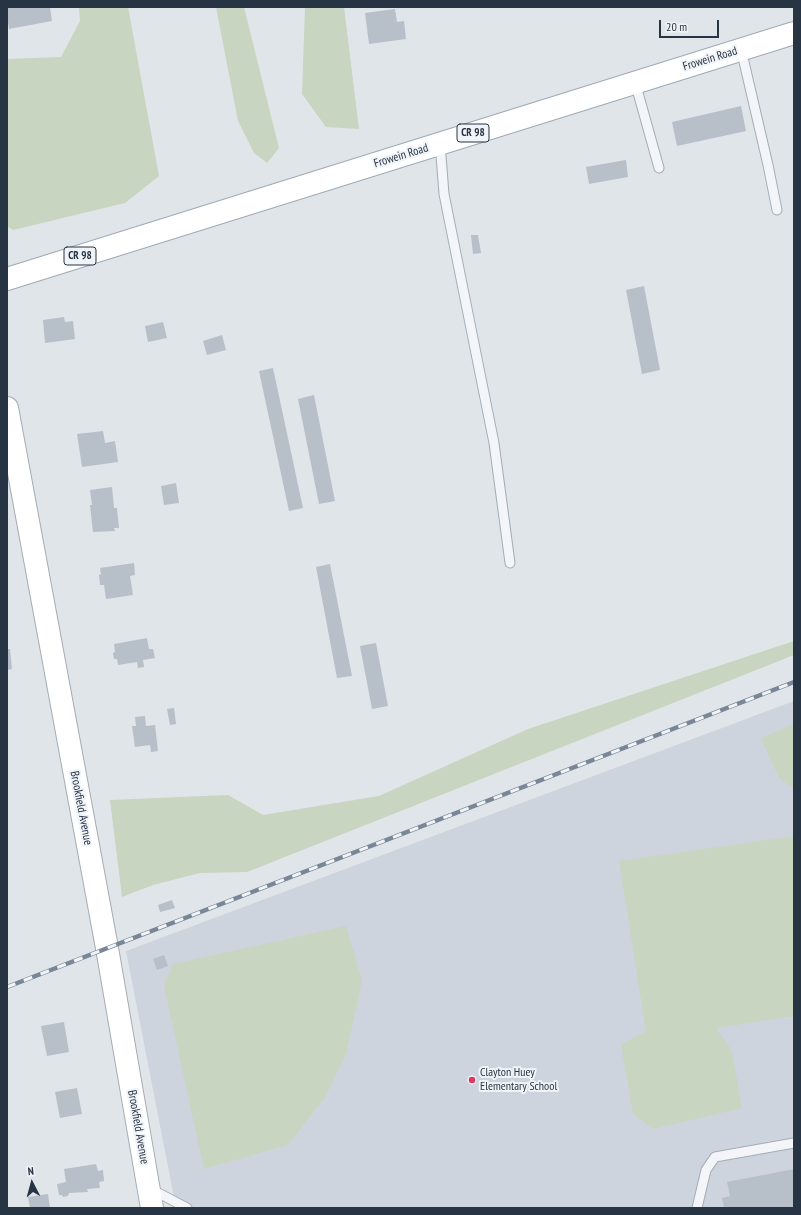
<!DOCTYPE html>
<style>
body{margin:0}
#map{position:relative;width:801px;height:1215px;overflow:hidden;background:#e0e5ea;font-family:"PT Sans Narrow",sans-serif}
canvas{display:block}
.frame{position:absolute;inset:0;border:8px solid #273444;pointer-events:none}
.north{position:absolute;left:12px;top:1163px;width:40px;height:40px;-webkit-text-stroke:3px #f0f4f8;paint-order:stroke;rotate:354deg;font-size:11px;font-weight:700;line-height:16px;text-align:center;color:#273444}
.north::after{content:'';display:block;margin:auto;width:14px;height:18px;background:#273444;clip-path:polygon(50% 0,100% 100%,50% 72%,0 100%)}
.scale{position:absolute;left:659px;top:20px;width:60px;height:18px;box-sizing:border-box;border:2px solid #273444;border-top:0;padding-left:5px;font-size:12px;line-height:14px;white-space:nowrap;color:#273444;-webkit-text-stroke:3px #f0f4f8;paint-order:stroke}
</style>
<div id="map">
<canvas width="801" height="1215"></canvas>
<div class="frame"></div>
<div class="north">N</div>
<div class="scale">20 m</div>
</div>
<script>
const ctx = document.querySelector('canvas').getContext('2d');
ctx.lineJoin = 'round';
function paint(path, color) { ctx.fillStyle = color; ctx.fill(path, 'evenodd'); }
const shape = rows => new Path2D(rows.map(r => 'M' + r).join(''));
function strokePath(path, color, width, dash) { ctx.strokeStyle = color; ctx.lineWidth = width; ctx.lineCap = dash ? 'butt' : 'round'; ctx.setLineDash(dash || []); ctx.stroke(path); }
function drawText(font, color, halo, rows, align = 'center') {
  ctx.font = font + ' "PT Sans Narrow",sans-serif'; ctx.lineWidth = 4; ctx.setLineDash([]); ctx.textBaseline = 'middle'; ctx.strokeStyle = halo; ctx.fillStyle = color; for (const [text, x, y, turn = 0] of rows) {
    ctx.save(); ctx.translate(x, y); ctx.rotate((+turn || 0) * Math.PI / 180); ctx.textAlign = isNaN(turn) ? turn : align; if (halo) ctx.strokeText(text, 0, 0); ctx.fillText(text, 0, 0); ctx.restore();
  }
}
paint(shape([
 [794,701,794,1208,176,1208,126,951]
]), '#ced4dd');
paint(shape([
 [79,7,128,7,159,176,125,203,13,230,7,226,7,59,61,57,80,21],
 [216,7,244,7,279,148,267,163,254,153,238,121],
 [305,7,344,7,359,129,326,127,302,94],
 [794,641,794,655,247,872,200,873,153,885,122,897,110,800,228,795,263,815,379,796,528,729],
 [794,724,794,789,779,778,761,738],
 [794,836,794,1016,716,1028,732,1051,742,1108,653,1129,633,1114,621,1045,646,1031,619,861],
 [346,926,362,981,346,1054,325,1097,288,1145,204,1169,164,986,173,964]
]), '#c7d5c1');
paint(shape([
 [7,7,50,7,52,21,9,29,7,15],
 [395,9,397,22,404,21,406,39,369,44,365,13],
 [741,106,746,131,677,146,672,122],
 [626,160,628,177,589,184,586,167],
 [471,235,478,235,481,253,473,254],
 [644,286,660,370,642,374,626,290],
 [64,317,65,322,73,321,75,339,45,343,43,320],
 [163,322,167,338,148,342,145,326],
 [222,335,226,350,207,355,203,341],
 [273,368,303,508,289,511,259,371],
 [314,395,335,501,319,504,298,399],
 [103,431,105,443,115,441,118,462,82,467,77,434],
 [176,483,179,503,164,505,161,486],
 [112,487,114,508,117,508,119,528,114,528,115,531,93,532,90,505,92,505,90,490],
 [134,563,135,575,130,576,133,595,106,599,104,585,100,585,99,575,101,574,100,568],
 [330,564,352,676,337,678,316,567],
 [147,638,149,649,153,649,155,658,143,660,144,667,138,668,137,662,118,665,117,659,114,659,113,653,115,652,114,644],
 [376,643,388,706,372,709,360,646],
 [7,649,10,649,12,669,7,670],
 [174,708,176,724,170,725,167,709],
 [145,716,146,726,155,725,158,751,151,752,150,745,135,747,132,726,136,726,135,717],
 [172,900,175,908,160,912,158,905],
 [164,955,168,966,157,970,153,959],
 [64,1022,69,1052,47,1056,41,1026],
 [77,1088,82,1114,60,1118,55,1092],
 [96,1164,98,1171,103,1170,104,1181,99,1182,100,1188,87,1189,88,1192,69,1193,68,1196,63,1197,62,1195,59,1195,57,1184,66,1182,64,1169],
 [794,1169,794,1208,724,1208,722,1198,730,1196,727,1182],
 [48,1194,50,1208,30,1208,28,1197]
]), '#b7bfc9');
const lane = shape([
 [741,49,768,165,777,210],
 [635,82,659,168],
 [440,143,444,194,494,443,510,563],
 [149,1188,187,1208],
 [697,1208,706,1170,715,1157,794,1143]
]);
const secondary = shape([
 [7,408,107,948,152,1208]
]);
const primary = shape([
 [7,279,794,33]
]);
strokePath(lane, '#a5acb5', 11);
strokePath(secondary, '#a5acb5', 24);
strokePath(primary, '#9eaab7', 24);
strokePath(lane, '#f3f5f8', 9);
strokePath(secondary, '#fff', 22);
strokePath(primary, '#fff', 22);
const rail = shape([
 [7,987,794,682]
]);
strokePath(rail, '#788695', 4.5);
strokePath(rail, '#f0f4f8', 3, [9]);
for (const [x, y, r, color] of [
 [472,1080,4,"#da3a5f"]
]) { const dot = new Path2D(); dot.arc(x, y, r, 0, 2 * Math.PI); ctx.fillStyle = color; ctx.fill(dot); strokePath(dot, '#f0f4f8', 1.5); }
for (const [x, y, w] of [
 [473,133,32],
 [80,256,32]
]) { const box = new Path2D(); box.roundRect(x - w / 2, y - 9, w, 18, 3); ctx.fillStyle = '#f0f4f8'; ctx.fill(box); strokePath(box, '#273444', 1); }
drawText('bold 11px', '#273444', null, [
 ["CR 98",473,133],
 ["CR 98",80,256]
]);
drawText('12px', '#273444', '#f0f4f8', [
 ["Frowein Road",710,59,-17],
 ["Frowein Road",401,156,-17],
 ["Brookfield Avenue",81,808,79],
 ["Brookfield Avenue",138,1127,80]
]);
drawText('12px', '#273444', '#f0f4f8', [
 ["Clayton Huey",480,1073],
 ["Elementary School",480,1087]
], 'left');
</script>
